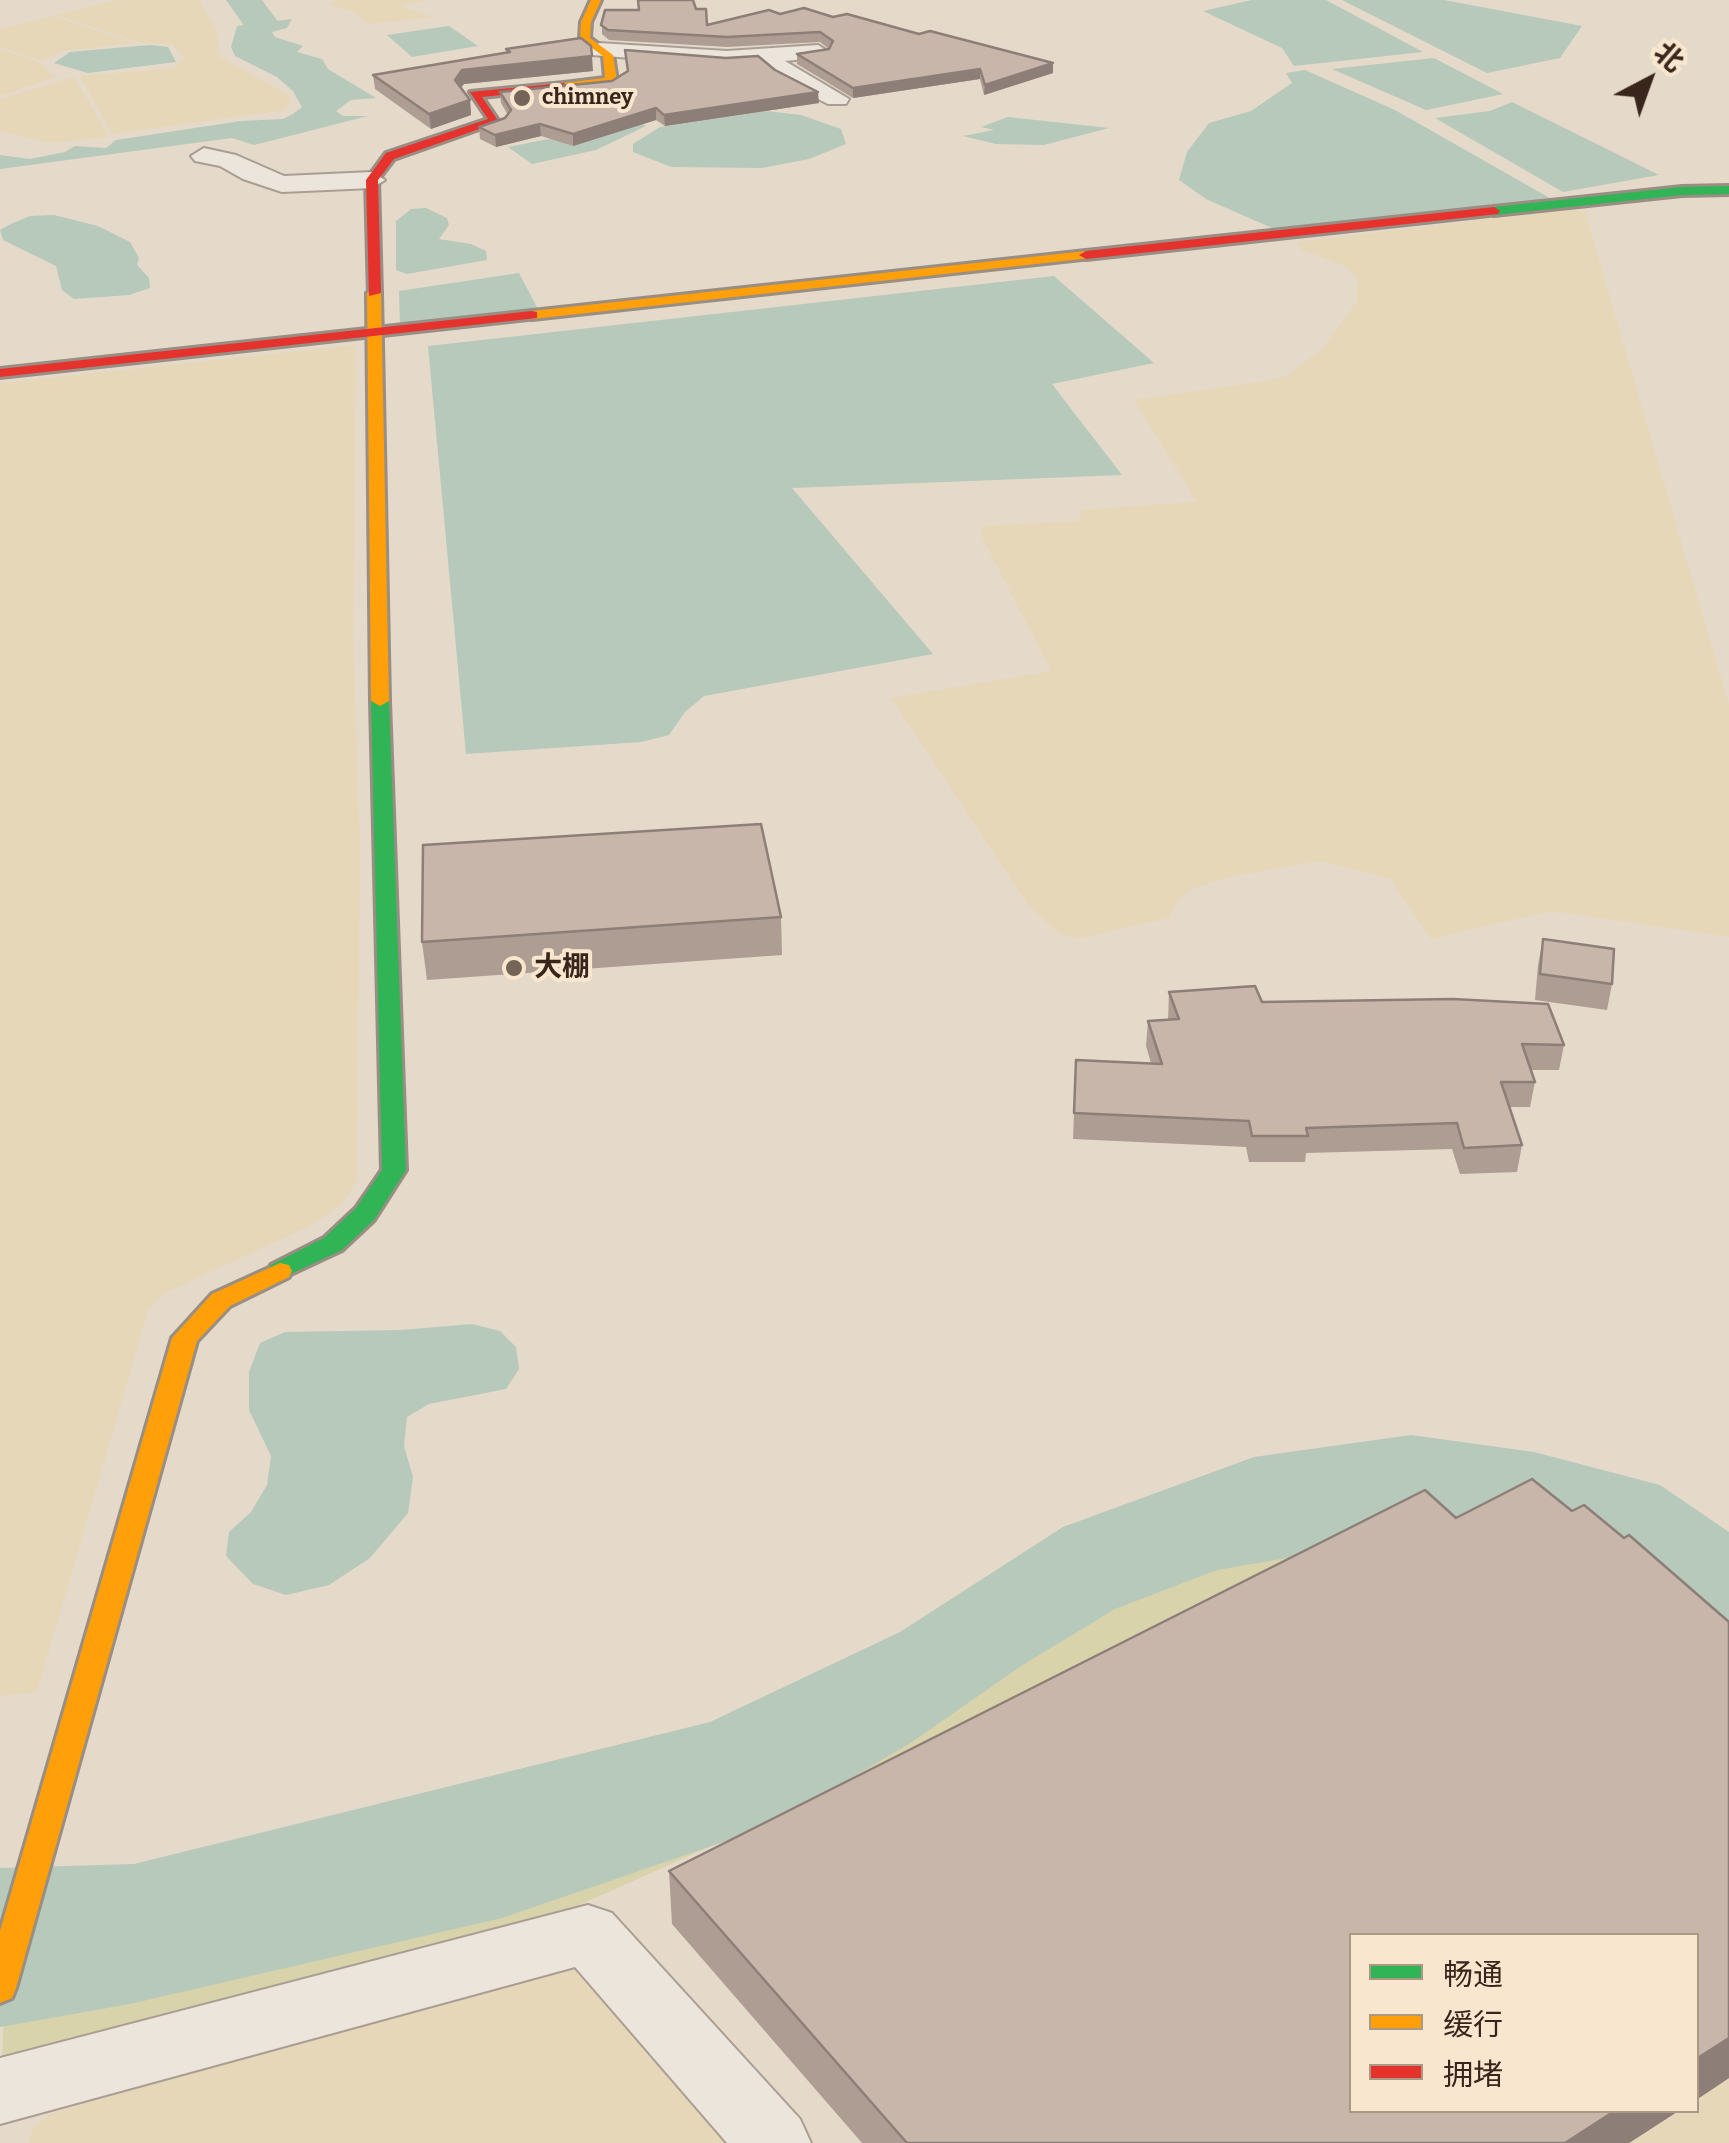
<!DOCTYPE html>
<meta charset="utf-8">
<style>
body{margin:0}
#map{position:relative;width:1729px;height:2143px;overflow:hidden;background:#e5d9ca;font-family:Bitter,"Noto Sans SC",serif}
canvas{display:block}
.legend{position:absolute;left:1349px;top:1933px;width:350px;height:180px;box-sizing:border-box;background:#f8e6ce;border:2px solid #ab9986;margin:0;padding:12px 18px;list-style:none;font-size:30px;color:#38251b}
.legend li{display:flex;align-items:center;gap:20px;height:50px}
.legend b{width:50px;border:2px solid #ab9986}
.north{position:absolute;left:1599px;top:30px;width:100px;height:100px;-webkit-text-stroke:8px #f8e6ce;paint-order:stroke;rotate:41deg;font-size:28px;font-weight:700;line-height:40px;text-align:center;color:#38251b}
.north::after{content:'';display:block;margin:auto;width:35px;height:45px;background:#38251b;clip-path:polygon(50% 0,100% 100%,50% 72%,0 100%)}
</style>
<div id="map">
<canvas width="1729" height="2143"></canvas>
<ul class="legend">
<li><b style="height:12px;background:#30b455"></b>畅通</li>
<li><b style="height:12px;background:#ff9f0a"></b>缓行</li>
<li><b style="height:12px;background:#e5322d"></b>拥堵</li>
</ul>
<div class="north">北</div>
</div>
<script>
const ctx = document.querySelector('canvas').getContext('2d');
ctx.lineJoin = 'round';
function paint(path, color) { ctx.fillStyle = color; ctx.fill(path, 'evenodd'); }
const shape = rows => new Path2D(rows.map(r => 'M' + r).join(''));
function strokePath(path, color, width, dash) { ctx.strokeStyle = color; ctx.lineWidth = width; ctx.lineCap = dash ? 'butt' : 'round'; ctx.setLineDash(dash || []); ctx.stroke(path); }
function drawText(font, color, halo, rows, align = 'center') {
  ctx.font = font + ' Bitter,"Noto Sans SC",serif'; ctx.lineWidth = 8; ctx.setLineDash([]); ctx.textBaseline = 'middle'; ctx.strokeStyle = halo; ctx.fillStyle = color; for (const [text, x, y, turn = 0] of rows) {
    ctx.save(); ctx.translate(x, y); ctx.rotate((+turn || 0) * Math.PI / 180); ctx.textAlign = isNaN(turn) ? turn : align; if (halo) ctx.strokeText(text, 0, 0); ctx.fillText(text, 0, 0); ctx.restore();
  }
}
paint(shape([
 [118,0,199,0,216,29,220,57,288,95,291,101,285,110,112,134,80,76,173,68,185,59,172,44,142,43,55,15],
 [337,0,428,0,399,6,433,17,369,24,350,10,328,5],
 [53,16,136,43,62,51,42,61,0,47,0,29],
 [0,49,38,62,56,77,0,96],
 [74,77,109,137,49,143,0,131,0,99],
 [1570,209,1585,212,1729,705,1729,937,1551,911,1431,939,1390,879,1320,861,1229,877,1192,889,1180,898,1169,918,1076,939,1056,931,1029,906,891,698,1051,671,982,537,982,526,1080,521,1080,510,1197,502,1134,400,1271,380,1288,375,1324,347,1357,301,1357,277,1343,265,1300,249,1298,242],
 [356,345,353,636,360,846,357,1180,343,1203,314,1224,165,1293,149,1308,37,1692,0,1696,0,383],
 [583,1958,733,2143,29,2143,33,2128,52,2113],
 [1729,2078,1729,2143,1629,2143,1680,2111,1696,2110,1697,2100]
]), '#e6d7b9');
paint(shape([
 [1338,1510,1632,1595,716,1844,577,1906,178,2010,14,2063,2,2056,4,2019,979,1659]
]), '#d9d3ab');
paint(shape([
 [1252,0,1326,0,1423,52,1294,66,1282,48,1203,11],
 [1342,0,1444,0,1582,26,1560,58,1487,73],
 [292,19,287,28,272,32,275,37,303,46,297,52,322,59,328,69,376,98,351,100,336,111,343,116,368,116,254,145,232,138,0,169,0,155,30,159,65,152,75,146,106,148,116,140,241,121,283,119,293,114,302,107,293,91,277,77,235,56,231,47,237,26],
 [449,26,478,46,412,57,387,35],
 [150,45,168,47,176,62,88,73,54,63,70,52],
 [1434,58,1503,94,1426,110,1332,69],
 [1305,70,1395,110,1555,201,1281,232,1206,199,1179,180,1187,152,1209,123,1251,111,1292,83,1286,73],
 [1512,102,1659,175,1563,192,1435,118,1490,111],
 [766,111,801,115,841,129,846,144,809,159,762,168,671,167,633,152,633,144,660,127],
 [1008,117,1109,128,1044,145,996,144,963,136,994,130,981,127],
 [633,119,646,126,596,150,532,164,508,147,553,138,573,146],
 [426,208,447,218,449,225,439,239,471,244,486,251,487,260,407,274,396,270,396,221,411,209],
 [54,215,98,226,130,242,139,258,137,265,149,278,150,288,129,295,74,299,62,290,56,266,3,240,0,230,11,224,30,216],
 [519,273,539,311,400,324,399,291],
 [1054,276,1154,363,1052,384,1122,475,792,488,933,654,704,696,685,712,669,735,641,742,466,754,428,346],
 [472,1324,500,1331,516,1347,519,1369,506,1389,429,1404,407,1417,404,1446,413,1477,408,1513,370,1558,329,1585,286,1595,253,1584,226,1556,229,1532,251,1512,267,1485,271,1456,249,1410,249,1372,260,1343,285,1332,401,1330],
 [1411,1435,1534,1452,1660,1485,1729,1532,1729,1662,1368,1544,1217,1570,1115,1609,1021,1666,912,1742,770,1826,502,1918,130,2004,0,2027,0,1868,134,1864,710,1722,900,1632,1063,1527,1254,1457]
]), '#b6c9bb');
paint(shape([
 [226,0,262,0,279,23,274,31,261,34,248,31,226,0]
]), '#b6c9bb');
const street = shape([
 [599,43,727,51,818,45,829,52,826,57,785,61,849,99,846,104,828,104,777,78,760,63,727,65,591,55,588,50,599,43],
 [204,148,236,155,284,176,372,172,385,180,372,188,282,192,243,179,220,166,195,161,191,156,204,148],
 [588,1905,612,1913,800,2119,811,2143,727,2143,575,1967,0,2124,0,2058,588,1905]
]);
const fast = shape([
 [1729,186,1729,194,1682,195,1494,215,1488,211,1494,207,1682,187,1729,186],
 [380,696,389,701,406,1170,374,1220,342,1250,280,1279,271,1277,268,1271,271,1265,324,1238,356,1208,382,1170,371,701,380,696]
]);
const slow = shape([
 [591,0,601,0,591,22,590,38,613,55,617,81,560,88,564,83,605,78,603,56,580,39,581,22,591,0],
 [1086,251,1091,252,1091,258,532,319,525,315,532,311,1086,251],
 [374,289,381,293,389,701,380,706,371,701,367,293,374,289],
 [280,1263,289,1265,292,1271,289,1277,230,1306,197,1341,16,1988,12,1998,0,2003,0,1931,172,1338,212,1294,280,1263]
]);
const jam = shape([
 [564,83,568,88,482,97,499,122,394,159,378,180,381,293,369,296,366,180,386,153,488,119,470,92,564,83],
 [1494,207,1500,211,1498,214,1086,259,1079,255,1086,251,1494,207],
 [532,311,537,312,537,318,0,377,0,369,532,311]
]);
strokePath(street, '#aa9e93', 4);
strokePath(fast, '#998e84', 6);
strokePath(slow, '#998e84', 6);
strokePath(jam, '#998e84', 6);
paint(street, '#ece5dc');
paint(fast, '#30b455');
paint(slow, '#ff9f0a');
paint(jam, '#e5322d');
paint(shape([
 [696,9,707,25,780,14,833,17,1053,73,984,95,980,79,853,98,797,64,797,54,829,49,820,42,727,47,609,40,602,34,602,19],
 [506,49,593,71,464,84,461,88,470,100,471,115,431,129,375,89,373,75,507,52],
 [775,70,819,103,665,126,656,120,573,146,541,136,496,147,480,139,479,127,505,118,508,115,501,103,500,92,612,81],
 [781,917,782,955,427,980,422,942],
 [1543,939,1612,984,1607,1010,1535,1000,1538,965],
 [1169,992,1262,1002,1564,1045,1559,1070,1531,1070,1535,1082,1530,1107,1509,1107,1522,1145,1517,1172,1460,1174,1452,1149,1306,1153,1305,1162,1249,1162,1246,1147,1073,1139,1076,1060,1151,1063,1146,1046,1148,1021,1168,1020],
 [1572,1511,1729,1622,1729,2078,1696,2100,1352,2110,1680,2110,1629,2143,862,2143,672,1924,669,1871,1456,1518]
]), '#ad9d93');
paint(shape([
 [592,56,593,71,464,84,456,94,455,80,462,70],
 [1053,63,1053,73,984,95,985,85],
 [980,69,980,79,853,98,853,88],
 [818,92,819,103,665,126,664,115],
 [470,100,471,115,431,129,429,114],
 [656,108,656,120,573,146,573,134],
 [540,124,541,136,496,147,495,135],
 [1729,2038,1729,2078,1696,2100,1696,2059],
 [1616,2110,1680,2110,1629,2143,1565,2143]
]), '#8d7f78');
const building = shape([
 [638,0,693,0,696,9,706,9,707,25,769,10,780,14,804,8,833,17,847,14,919,34,930,31,1053,63,985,85,980,69,853,88,797,54,829,49,833,41,820,32,727,37,608,30,601,25,605,10,639,10,638,0],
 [581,38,591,46,592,56,462,70,455,80,470,100,429,114,373,75,510,52,506,49,581,38],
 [625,50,726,58,758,56,775,70,818,92,664,115,656,108,573,134,540,124,495,135,479,127,505,118,511,110,500,92,612,81,628,71,625,50],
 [761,824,781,917,422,942,423,845,761,824],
 [1543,939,1614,949,1612,984,1540,974,1543,939],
 [1255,986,1262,1002,1453,999,1548,1004,1564,1045,1522,1044,1535,1082,1501,1082,1522,1145,1464,1148,1457,1123,1306,1128,1308,1136,1252,1136,1249,1121,1074,1113,1076,1060,1162,1064,1148,1021,1179,1019,1169,992,1255,986],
 [1532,1479,1572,1511,1584,1505,1624,1538,1629,1535,1729,1622,1729,2038,1696,2059,1696,1936,1352,1936,1352,2110,1616,2110,1565,2143,907,2143,669,1871,1425,1490,1456,1518,1532,1479]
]);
paint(building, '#c9b6ab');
strokePath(building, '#8d7f78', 2.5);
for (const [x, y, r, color] of [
 [522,98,10,"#756458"],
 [514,968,10,"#756458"]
]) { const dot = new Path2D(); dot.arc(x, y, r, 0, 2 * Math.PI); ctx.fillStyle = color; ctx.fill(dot); strokePath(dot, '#f8e6ce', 4); }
drawText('bold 22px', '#38251b', '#f8e6ce', [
 ["chimney",542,98]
], 'left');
drawText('bold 28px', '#38251b', '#f8e6ce', [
 ["大棚",534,968]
], 'left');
</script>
